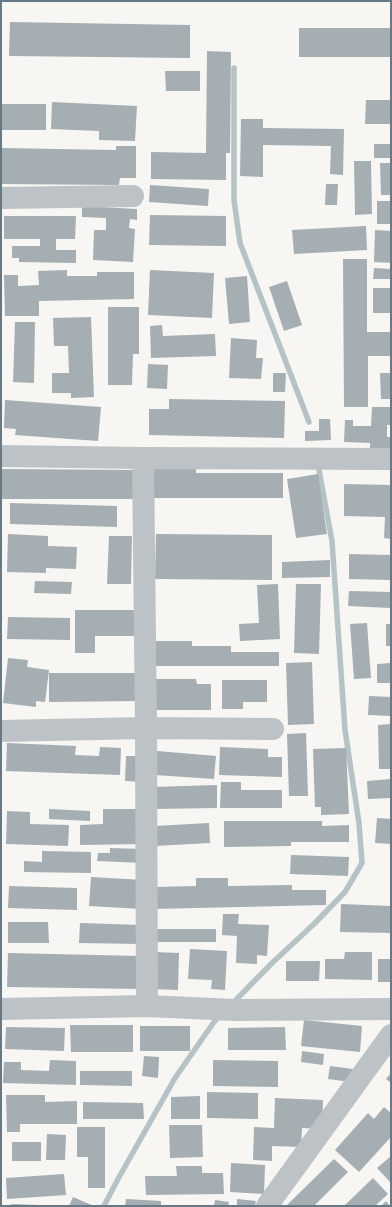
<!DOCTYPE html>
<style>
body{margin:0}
#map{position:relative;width:392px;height:1207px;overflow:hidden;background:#f7f6f3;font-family:"Public Sans",sans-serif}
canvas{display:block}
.frame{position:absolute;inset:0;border:2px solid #667984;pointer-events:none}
</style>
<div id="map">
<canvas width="392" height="1207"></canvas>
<div class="frame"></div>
</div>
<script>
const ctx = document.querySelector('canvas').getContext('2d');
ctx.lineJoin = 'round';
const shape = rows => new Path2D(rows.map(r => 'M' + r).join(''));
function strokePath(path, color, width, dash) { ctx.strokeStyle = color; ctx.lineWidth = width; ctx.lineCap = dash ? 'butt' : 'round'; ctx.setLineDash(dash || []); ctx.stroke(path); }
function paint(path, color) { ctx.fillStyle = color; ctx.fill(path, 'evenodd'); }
strokePath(shape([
 [234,68,234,200,240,243,309,422],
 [232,1004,272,963,314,924,345,892,362,863,359,823,345,730,332,541,319,470],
 [104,1206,118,1179,175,1078,214,1022,220,1015]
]), '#b5c3c6', 5.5);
paint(shape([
 [10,22,190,25,190,58,9,56],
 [299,28,391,28,391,57,299,57],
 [207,51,231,52,230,153,226,153,226,180,151,179,151,152,206,153],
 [165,71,200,71,200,91,166,91],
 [366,100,391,100,391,124,365,124],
 [52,102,137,106,135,141,99,140,99,131,51,129],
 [1,104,46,104,46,130,1,130],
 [241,119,263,119,263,128,344,129,343,175,330,174,331,146,263,145,263,177,240,176],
 [374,144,391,144,391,158,374,158],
 [116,146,136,146,136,178,120,178,119,185,1,184,1,148,116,150],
 [354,161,371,161,372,214,355,215],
 [380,163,391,163,391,195,381,195],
 [326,184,338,184,337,205,325,205],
 [150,185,209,189,208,206,149,202],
 [377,201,391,201,391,224,377,224],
 [82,206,137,209,137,220,130,219,129,228,135,229,133,262,93,260,94,230,106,230,106,218,82,217],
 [150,215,226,216,226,246,149,245],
 [4,216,76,216,75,239,56,239,56,250,76,250,76,263,19,262,19,258,12,258,12,246,40,246,40,239,4,239],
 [366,226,367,250,294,254,292,230],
 [375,230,391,231,391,263,374,262],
 [343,259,367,259,367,332,391,332,391,356,368,356,368,407,344,407],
 [374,268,391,269,391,279,373,279],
 [67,270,67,276,97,276,97,272,134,272,134,299,39,301,39,316,5,316,4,275,18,275,18,286,39,285,38,271],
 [150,270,214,273,212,318,148,315],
 [247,276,250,322,229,324,225,278],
 [287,281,302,325,284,331,269,287],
 [373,288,391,288,391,313,373,313],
 [108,307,139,307,139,354,133,354,132,385,108,385],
 [91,317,94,397,71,398,71,393,52,393,52,373,69,373,68,346,54,346,53,318],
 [15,322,35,322,34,383,13,382],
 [162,325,163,336,215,334,216,356,151,358,150,326],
 [231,338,257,340,256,358,263,358,261,379,229,378],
 [148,364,168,365,167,389,147,388],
 [273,373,286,373,285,392,273,392],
 [380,373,391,373,391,399,381,399],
 [169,399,285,401,284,438,149,435,149,409,169,409],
 [5,400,101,407,98,441,15,435,16,429,4,428],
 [372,407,391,407,391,425,387,425,387,437,391,437,391,449,370,449,370,443,344,442,345,420,353,420,353,426,371,426],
 [319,419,330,419,331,440,305,441,305,431,319,431],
 [152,464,196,464,196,473,283,473,283,498,152,498],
 [2,469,138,470,138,499,2,499],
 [318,474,327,534,296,538,287,479],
 [344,484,391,485,391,539,384,538,385,517,344,516],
 [10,503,117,506,117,527,10,524],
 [8,534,48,536,48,546,77,547,76,569,46,568,46,573,7,572],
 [156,534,272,535,272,580,155,579],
 [109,536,132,536,131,584,107,584],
 [349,554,391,555,391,580,349,579],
 [330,560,330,577,282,578,282,562],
 [35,581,72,582,71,594,34,593],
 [278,584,280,639,240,641,239,624,259,623,257,585],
 [296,584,321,584,319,654,294,653],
 [349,591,391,592,391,608,348,606],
 [75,610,139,610,140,636,95,636,95,653,75,653],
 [8,617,70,618,70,640,7,639],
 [367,623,371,678,354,679,350,624],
 [386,624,391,624,391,646,386,646],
 [152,641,192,641,192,646,231,646,231,652,279,652,279,666,152,666],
 [8,658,28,660,27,667,49,670,45,702,36,701,36,707,3,703],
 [312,662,314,724,288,725,286,663],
 [391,663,391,683,377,683,377,664],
 [49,673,139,673,139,701,49,702],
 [155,679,196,679,197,684,211,684,211,710,155,710],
 [222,680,267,680,267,702,243,702,243,709,222,709],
 [369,696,391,697,391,716,368,715],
 [391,724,391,769,379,769,378,725],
 [306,733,308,796,289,796,287,734],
 [7,743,76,746,75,755,99,756,100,747,121,748,120,775,6,771],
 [220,747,268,749,268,757,282,757,282,777,219,775],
 [346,748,349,814,321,815,321,807,315,807,313,749],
 [157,751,216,756,214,779,155,775],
 [126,756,144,756,143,782,125,781],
 [391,779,391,798,368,799,367,781],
 [221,782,241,782,241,790,282,790,282,808,220,808],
 [217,785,217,808,153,809,152,787],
 [49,809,90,811,90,821,49,819],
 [103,809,142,809,143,844,80,845,80,825,103,824],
 [7,811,30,812,30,824,69,825,68,846,6,844],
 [377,818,391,819,391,844,375,843],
 [224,821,322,821,322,826,349,825,349,842,291,842,291,846,224,847],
 [209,823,210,843,155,846,154,826],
 [110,848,143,849,143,863,97,861,98,853,110,853],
 [42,851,91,852,91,873,24,872,24,861,42,862],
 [291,855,349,857,348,876,290,874],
 [91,877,144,880,142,909,89,906],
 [196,878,228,878,228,886,292,885,292,890,326,890,326,905,154,909,153,887,196,886],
 [9,886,77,888,77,910,8,908],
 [341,904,391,906,391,933,340,932],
 [223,914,239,914,238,924,269,925,267,956,257,955,257,964,236,963,237,936,222,935],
 [8,922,48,922,49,943,8,943],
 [80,923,142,925,141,944,79,943],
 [156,929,216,929,216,942,155,942],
 [190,949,227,951,225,990,211,989,212,980,188,979],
 [154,952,179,953,178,990,153,989],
 [345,952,372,952,372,980,325,979,325,959,344,959],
 [8,953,141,956,141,989,7,987],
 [378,959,391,959,391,982,378,982],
 [286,961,320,961,319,981,286,981],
 [304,1020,362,1026,360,1052,301,1046],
 [70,1025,133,1025,133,1052,71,1052],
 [140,1026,190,1026,190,1051,140,1051],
 [6,1027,65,1028,64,1051,5,1049],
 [285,1027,286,1050,228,1050,228,1028],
 [302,1051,324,1054,323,1065,301,1062],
 [144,1056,159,1057,158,1078,142,1076],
 [50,1060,76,1061,76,1085,3,1083,4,1062,21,1062,21,1070,49,1071],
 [213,1060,278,1061,278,1087,213,1086],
 [330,1066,353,1069,351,1082,328,1079],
 [80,1071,132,1071,132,1086,80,1085],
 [391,1073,391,1083,386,1079],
 [207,1092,258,1093,258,1119,207,1118],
 [6,1095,45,1095,45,1102,77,1101,77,1124,20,1124,20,1132,7,1132],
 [200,1096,200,1119,171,1119,171,1097],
 [275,1098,323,1100,322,1129,302,1128,301,1147,272,1146,272,1161,253,1160,254,1127,274,1128],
 [83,1102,143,1103,144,1119,83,1119],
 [384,1107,391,1113,391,1137,359,1172,335,1150,368,1113,374,1119],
 [169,1125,202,1125,203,1157,170,1158],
 [77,1127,105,1127,105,1188,88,1188,88,1157,77,1157],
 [47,1134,66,1135,65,1160,46,1160],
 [12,1142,41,1142,41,1161,12,1161],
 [391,1156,391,1183,377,1168],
 [334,1159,348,1172,314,1206,286,1206],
 [231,1163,265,1165,264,1194,230,1192],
 [176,1166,202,1166,202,1173,223,1173,224,1194,146,1195,145,1176,177,1176],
 [64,1174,66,1195,7,1199,6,1178],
 [373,1178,388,1194,375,1206,344,1206],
 [73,1197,94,1206,69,1206],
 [126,1199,161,1201,161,1206,125,1206],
 [237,1199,256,1201,255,1206,237,1206],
 [215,1200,229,1202,228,1206,214,1206],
 [386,1201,390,1206,381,1206],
 [11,1204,40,1205,40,1206,11,1206]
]), '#a4aeb3');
strokePath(shape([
 [1,198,133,196],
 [1,456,143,458,391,459],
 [143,458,146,728,147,1006],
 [1,731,146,728,273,729],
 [1,1009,147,1006,235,1010,391,1009],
 [267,1206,391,1035]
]), '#bdc2c6', 22);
</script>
